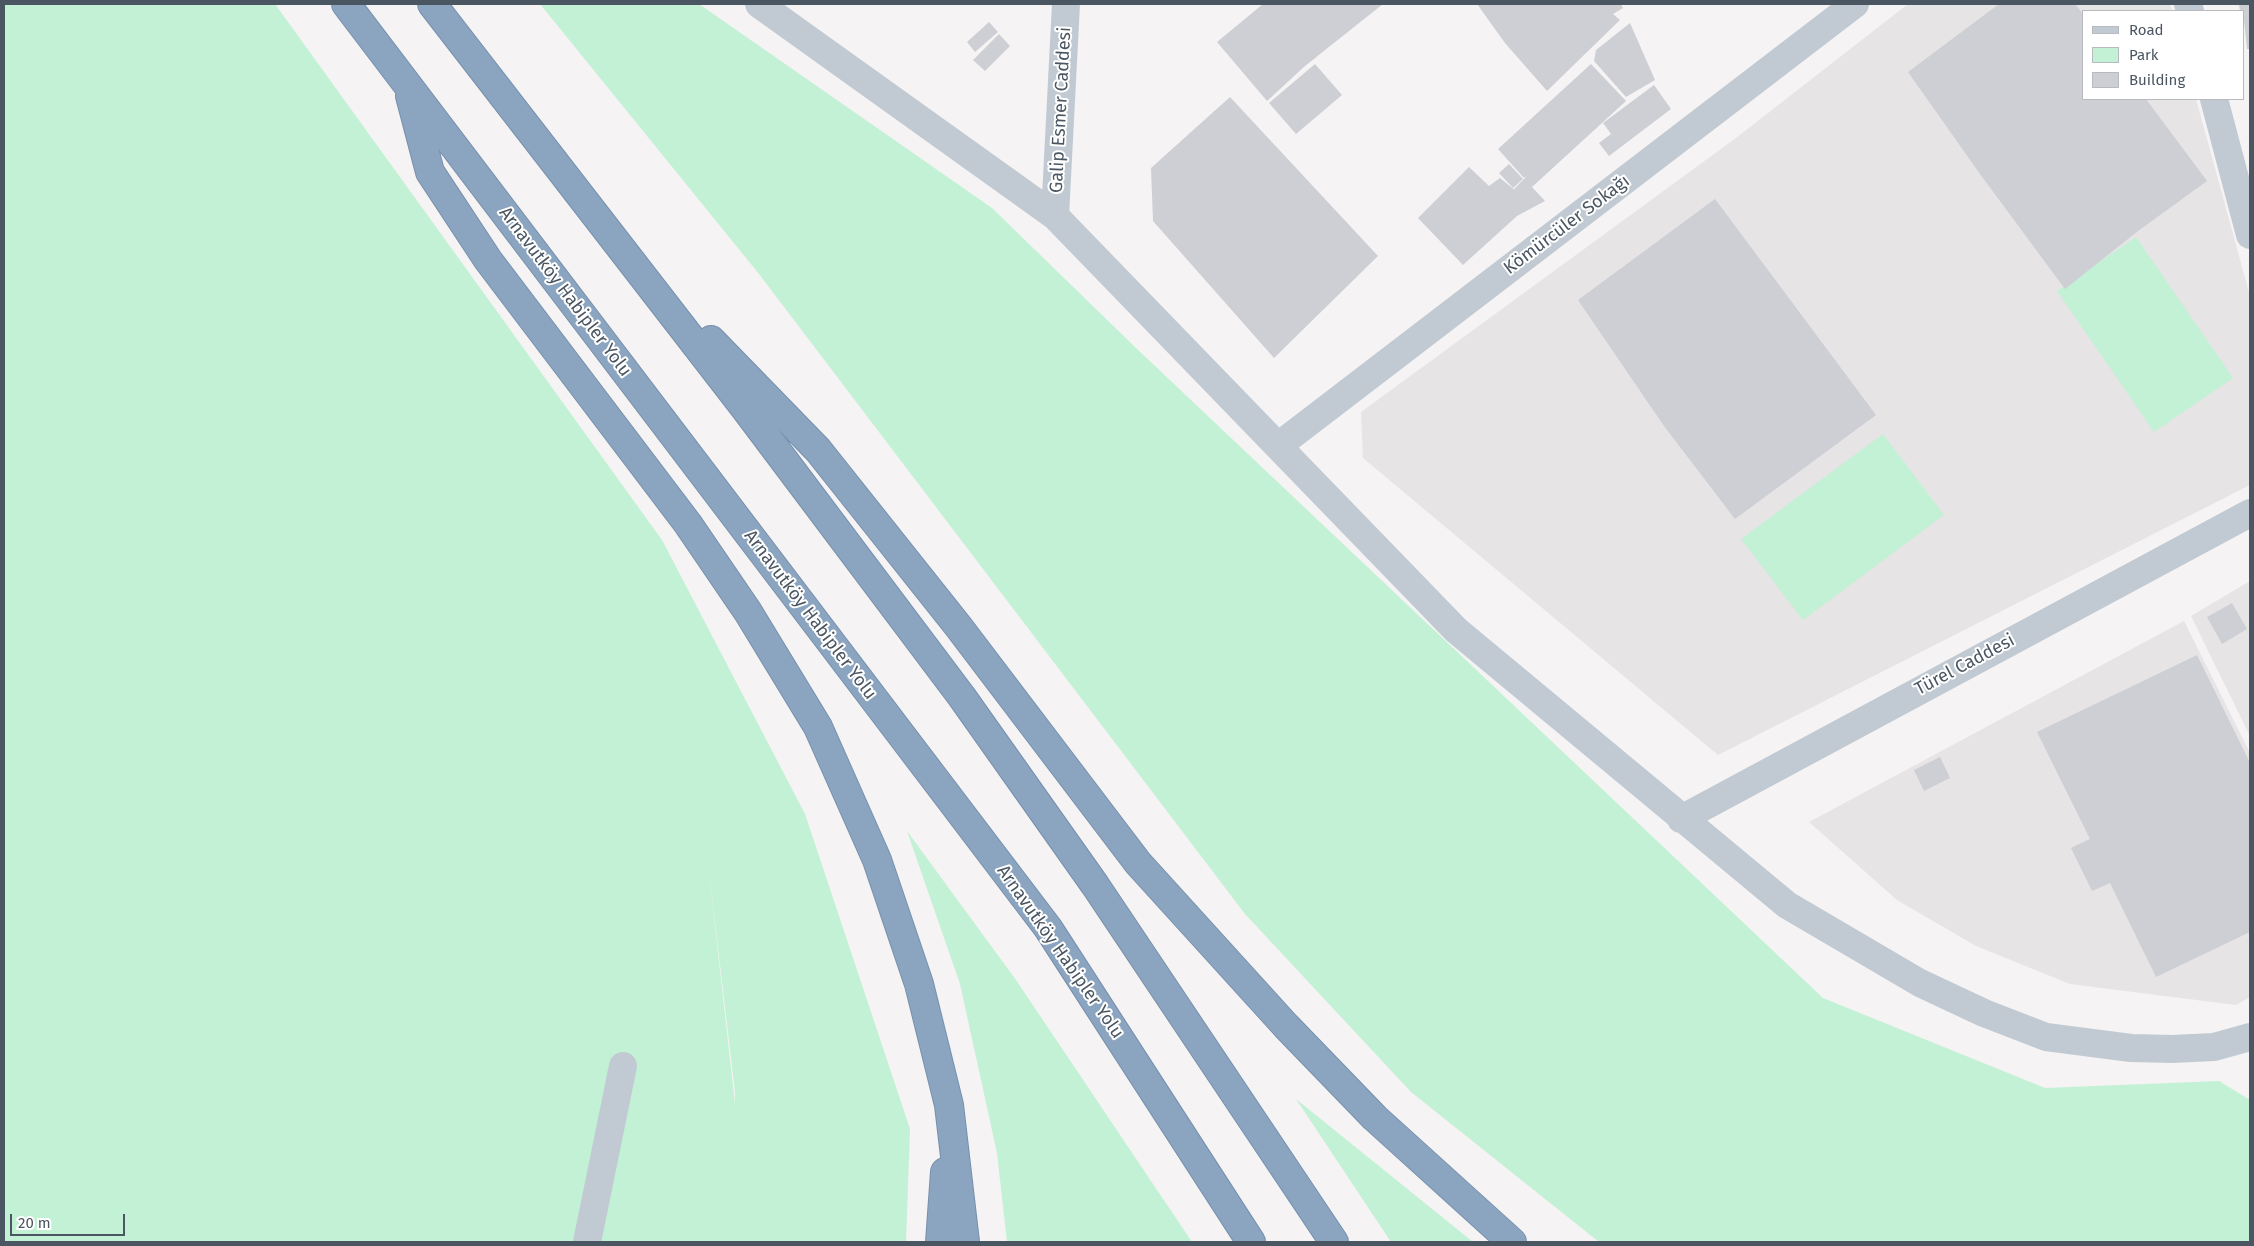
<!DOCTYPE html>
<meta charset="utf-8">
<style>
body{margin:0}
#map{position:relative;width:2254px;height:1246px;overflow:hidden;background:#f5f3f3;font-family:"Fira Sans",sans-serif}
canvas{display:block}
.frame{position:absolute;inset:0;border:5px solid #4a5661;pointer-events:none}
.legend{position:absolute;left:2082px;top:10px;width:162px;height:90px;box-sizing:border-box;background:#fff;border:1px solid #b7bbc0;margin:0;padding:6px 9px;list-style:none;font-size:15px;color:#4a5661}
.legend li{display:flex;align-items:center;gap:10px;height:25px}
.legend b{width:25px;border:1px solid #b7bbc0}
.scale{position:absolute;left:10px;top:1214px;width:115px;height:22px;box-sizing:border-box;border:2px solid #4a5661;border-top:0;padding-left:6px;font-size:15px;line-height:18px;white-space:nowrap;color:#4a5661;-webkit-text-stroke:4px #fff;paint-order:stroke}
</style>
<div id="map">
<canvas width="2254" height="1246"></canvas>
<div class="frame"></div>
<ul class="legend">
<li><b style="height:6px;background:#c1cad2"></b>Road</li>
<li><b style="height:14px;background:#c3f1d5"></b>Park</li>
<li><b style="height:14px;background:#cdcfd5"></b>Building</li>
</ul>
<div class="scale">20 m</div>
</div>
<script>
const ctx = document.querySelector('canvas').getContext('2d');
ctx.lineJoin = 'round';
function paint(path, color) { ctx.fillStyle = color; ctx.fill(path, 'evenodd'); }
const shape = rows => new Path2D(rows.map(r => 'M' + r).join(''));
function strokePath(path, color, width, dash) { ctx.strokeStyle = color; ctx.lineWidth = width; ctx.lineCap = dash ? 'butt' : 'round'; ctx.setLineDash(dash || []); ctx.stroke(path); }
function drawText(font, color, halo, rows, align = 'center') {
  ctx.font = font + ' "Fira Sans",sans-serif'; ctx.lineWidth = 4; ctx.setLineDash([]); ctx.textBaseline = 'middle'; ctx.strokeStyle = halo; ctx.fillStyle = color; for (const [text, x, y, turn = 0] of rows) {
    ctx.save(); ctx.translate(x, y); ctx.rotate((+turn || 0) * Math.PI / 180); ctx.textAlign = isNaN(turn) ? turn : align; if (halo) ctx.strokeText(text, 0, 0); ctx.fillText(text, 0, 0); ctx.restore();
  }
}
paint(shape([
 [1908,4,2170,4,2172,11,2083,11,2083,99,2196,99,2250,296,2250,485,1718,755,1363,458,1361,412,1736,138],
 [2250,581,2250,736,2191,616],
 [2184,621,2250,753,2250,997,2236,1005,2070,984,1976,946,1897,900,1809,822]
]), '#e6e4e5');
paint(shape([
 [4,4,275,4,662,540,805,814,910,1129,906,1242,4,1242],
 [708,863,735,1092,735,1104],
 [540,4,699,4,992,208,1136,348,1823,998,2045,1088,2219,1081,2250,1100,2250,1242,1599,1242,1411,1092,1245,914,759,274],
 [2136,237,2233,378,2154,432,2057,291],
 [1883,434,1944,515,1803,620,1741,539],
 [907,831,1016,980,1192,1242,1007,1242,997,1153,960,984],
 [1296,1099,1473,1242,1391,1242]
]), '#c3f1d5');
paint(shape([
 [1263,4,1383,4,1305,66,1267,101,1217,42],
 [1477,4,1621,4,1623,8,1613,14,1620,20,1547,91,1505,43],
 [1999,4,2075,4,2083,14,2083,99,2146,99,2207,181,2138,231,2065,289,1980,174,1908,72],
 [2239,4,2250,4,2250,49,2247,49,2243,11,2240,11],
 [989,22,998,32,975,52,967,42],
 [1630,23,1655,80,1626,97,1594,61,1596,50],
 [999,34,1010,46,985,71,973,60],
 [1315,64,1342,95,1296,134,1269,103],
 [1591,64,1626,101,1532,187,1545,201,1517,216,1463,265,1418,218,1469,167,1489,186,1500,178,1516,191,1514,189,1527,176,1524,178,1498,149],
 [1654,85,1671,109,1609,156,1599,143,1611,134,1603,123],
 [1230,97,1378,256,1274,358,1153,221,1151,168],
 [1509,164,1523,179,1513,188,1499,173],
 [1715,199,1876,415,1735,519,1664,426,1578,300],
 [2232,603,2247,629,2222,644,2207,617],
 [2197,655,2250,763,2250,932,2156,977,2110,883,2092,891,2071,848,2090,839,2037,732],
 [1940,757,1950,778,1924,791,1914,770]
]), '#cdcfd5');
const highway = shape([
 [346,4,1048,928,1251,1242],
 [432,4,744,407,962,697,1095,885,1334,1242],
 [410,96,430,172,488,260,688,524,748,612,818,727,877,860,919,984,949,1105,965,1242],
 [711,340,818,450,958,626,1138,863,1286,1026,1375,1118,1512,1242],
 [940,1242,945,1172]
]);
strokePath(highway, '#7690ad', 30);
strokePath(shape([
 [759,4,1055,216,1456,630,1787,905,1920,983,1984,1013,2046,1037,2131,1048,2172,1049,2214,1047,2250,1037],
 [2188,4,2190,11],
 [2214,99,2250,235],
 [1055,216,1066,4],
 [1278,446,1855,4],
 [1681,819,2250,513],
 [587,1242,623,1066]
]), '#c1cad2', 28);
strokePath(highway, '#8ba5c1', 28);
drawText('18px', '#4a5661', '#fff', [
 ["Galip Esmer Caddesi",1061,110,-87],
 ["Kömürcüler Sokağı",1567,225,-37],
 ["Arnavutköy Habipler Yolu",565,292,53],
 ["Arnavutköy Habipler Yolu",810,615,53],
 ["Türel Caddesi",1965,665,-28],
 ["Arnavutköy Habipler Yolu",1060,952,55]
]);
</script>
